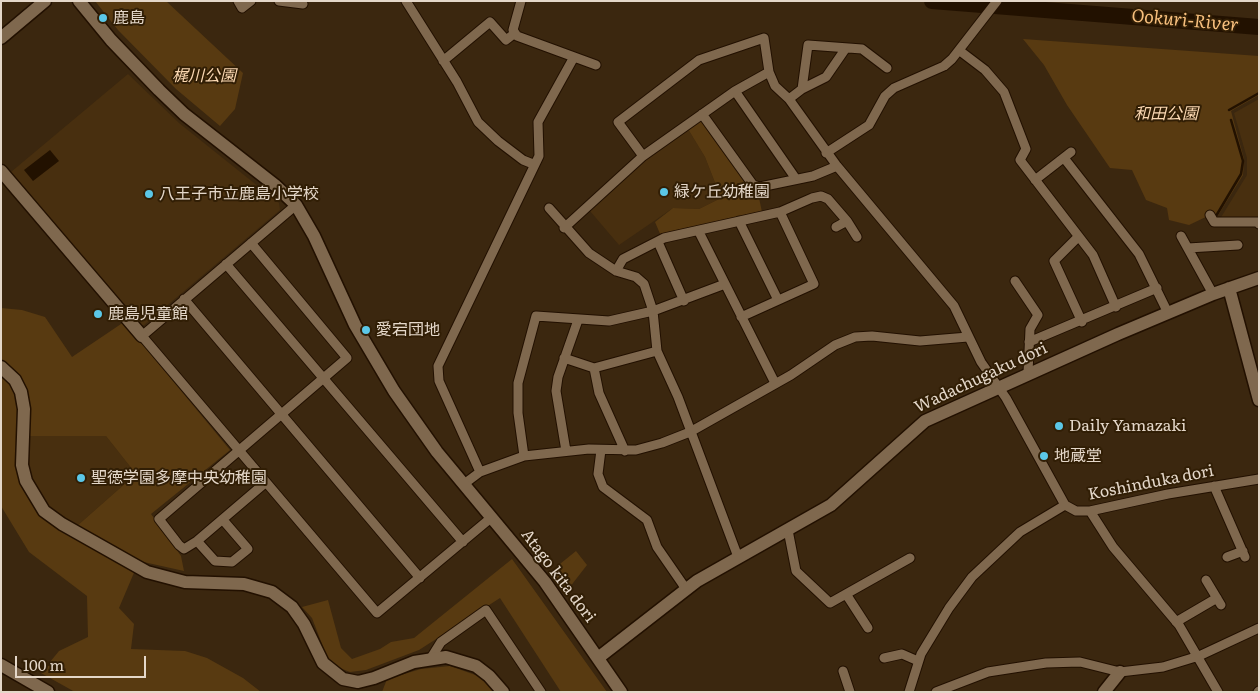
<!DOCTYPE html>
<meta charset="utf-8">
<style>
body{margin:0}
#map{position:relative;width:1260px;height:693px;overflow:hidden;background:#3b270f;font-family:Literata,serif}
canvas{display:block}
.frame{position:absolute;inset:0;border:2px solid #e4d7c9;pointer-events:none}
.scale{position:absolute;left:15px;top:656px;width:131px;height:22px;box-sizing:border-box;border:2px solid #e4d7c9;border-top:0;padding-left:6px;font-size:15px;line-height:18px;white-space:nowrap;color:#e4d7c9;-webkit-text-stroke:4px #311e05;paint-order:stroke}
</style>
<div id="map">
<canvas width="1260" height="693"></canvas>
<div class="frame"></div>
<div class="scale">100 m</div>
</div>
<script>
const ctx = document.querySelector('canvas').getContext('2d');
ctx.lineJoin = 'round';
function paint(path, color) { ctx.fillStyle = color; ctx.fill(path, 'evenodd'); }
const shape = rows => new Path2D(rows.map(r => 'M' + r).join(''));
function strokePath(path, color, width, dash) { ctx.strokeStyle = color; ctx.lineWidth = width; ctx.lineCap = dash ? 'butt' : 'round'; ctx.setLineDash(dash || []); ctx.stroke(path); }
function drawText(font, color, halo, rows, align = 'center') {
  ctx.font = font + ' Literata,"Noto Sans JP",serif'; ctx.lineWidth = 4; ctx.setLineDash([]); ctx.textBaseline = 'middle'; ctx.strokeStyle = halo; ctx.fillStyle = color; for (const [text, x, y, turn = 0] of rows) {
    ctx.save(); ctx.translate(x, y); ctx.rotate((+turn || 0) * Math.PI / 180); ctx.textAlign = isNaN(turn) ? turn : align; if (halo) ctx.strokeText(text, 0, 0); ctx.fillText(text, 0, 0); ctx.restore();
  }
}
paint(shape([
 [128,74,179,123,279,203,280,210,144,325,140,325,11,172],
 [1259,99,1259,218,1220,219,1247,175,1247,158,1234,113],
 [688,129,705,157,721,198,699,209,673,208,619,245,590,211,617,186,627,172],
 [30,436,106,436,136,474,77,526,47,505,33,483,27,463]
]), '#482f0f');
paint(shape([
 [95,1,166,1,243,73,235,109,220,126,176,89,118,30],
 [1023,39,1259,56,1259,95,1231,111,1244,159,1243,175,1217,217,1210,215,1189,225,1169,220,1167,208,1146,200,1132,170,1110,168,1067,105,1044,65],
 [699,121,703,122,753,192,758,193,762,212,661,236,655,222,673,208,699,209,721,198,705,157,688,129],
 [1,308,22,310,45,317,72,357,124,322,230,450,151,514,181,556,184,571,139,561,119,608,134,624,131,649,185,651,207,658,243,678,261,692,75,692,41,673,59,651,88,637,87,596,29,552,1,506],
 [30,436,106,436,136,474,77,526,47,505,33,483,27,463],
 [576,551,587,565,566,592,550,572],
 [512,559,607,692,561,692,500,598,419,650,366,670,350,672,337,667,327,657,312,618,302,607,328,600,341,648,352,659,380,649,391,642,414,638],
 [450,666,481,677,494,692,382,692,387,679,421,669]
]), '#583a11');
paint(shape([
 [50,150,59,161,33,181,24,170]
]), '#210');
strokePath(shape([
 [1229,110,1259,93],
 [1216,216,1241,174,1243,161,1231,120]
]), '#210', 2.5);
strokePath(shape([
 [932,1,1259,27]
]), '#210', 16);
const street = shape([
 [238,1,242,8,251,1],
 [279,1,303,4],
 [406,1,457,82,478,122,498,141,523,160,533,164],
 [521,1,513,30,517,36,596,65],
 [960,51,985,70,1004,92,1026,149,1020,160,1093,255,1116,307],
 [443,61,490,22,506,40,515,33],
 [802,89,808,45,862,49,887,68],
 [735,91,796,179],
 [789,99,802,89,826,77,846,48],
 [702,114,753,185,760,187,813,176,837,166],
 [826,153,869,125,885,96,894,88,944,66,952,59,997,1],
 [643,156,618,122,699,60,764,38,769,72,775,86,789,99,837,166,954,306,981,362,1006,398,1065,505,1076,511,1090,511,1168,494,1259,479],
 [1064,158,1139,254,1168,313],
 [1035,180,1071,152],
 [296,205,142,336,377,613,492,517],
 [549,208,589,253,616,271,636,277,644,284,653,311,657,351,678,397,738,557],
 [1210,215,1214,222,1258,222,1259,224],
 [739,221,778,300],
 [836,227,847,221],
 [564,228,643,156,735,91,769,72],
 [699,232,775,383],
 [1181,236,1213,294],
 [1078,237,1054,261,1082,322],
 [658,242,684,301],
 [251,243,347,358,159,519,179,545,184,549,197,541,265,483],
 [1188,248,1238,245],
 [226,264,463,542],
 [616,271,623,259,664,238,780,212,812,198,821,196,828,199,847,221,857,237],
 [1015,281,1038,315,1030,329,1028,373],
 [184,299,420,578],
 [741,317,814,284,780,212],
 [1029,342,1157,288],
 [564,358,594,368,657,351],
 [594,368,599,393,625,451],
 [601,450,598,474,603,487,647,520,657,547,686,589],
 [566,451,556,391,558,377,578,320],
 [524,456,518,413,518,383,536,316,609,321,653,311,725,284],
 [480,472,439,381,438,366,539,156,538,122,574,57],
 [464,484,480,472,524,456,589,449,636,450,662,443,690,432,791,375,835,345,855,337,872,336,920,341,968,337],
 [1214,486,1245,557],
 [1090,511,1113,547,1179,625,1218,692],
 [788,530,796,571,830,603,910,558],
 [197,541,215,561,232,562,248,549,223,520],
 [1227,557,1243,551],
 [1206,580,1221,605],
 [846,594,868,628],
 [1176,622,1217,598],
 [431,658,441,642,486,610,541,692],
 [884,658,902,654,918,661],
 [843,671,850,692],
 [909,692,921,654,949,608,972,577,1020,532,1065,505],
 [936,692,988,672,1046,663,1080,662,1120,672,1163,667,1199,656,1259,628],
 [1258,692,1259,691]
]);
const secondary = shape([
 [79,1,111,40,159,90,184,114,276,186,296,205,314,236,355,325,394,391,437,452,545,582,621,692],
 [1,38,45,1],
 [1,171,142,336],
 [1229,288,1259,400],
 [1,367,15,380,21,392,24,409,22,465,26,481,44,511,62,524,147,572,185,582,244,584,272,592,292,607,304,624,323,663,343,679,358,682,374,678,414,662,446,657,476,666,489,676,503,692],
 [598,658,697,581,831,505,925,421,1118,334,1213,294,1259,278],
 [1,665,48,692],
 [1104,692,1120,672]
]);
strokePath(street, '#221000', 11);
strokePath(secondary, '#221000', 15);
strokePath(street, '#7f684e', 9);
strokePath(secondary, '#7f684e', 12);
for (const [x, y, r, color] of [
 [103,18,5,"#5bc7e7"],
 [664,192,5,"#5bc7e7"],
 [149,194,5,"#5bc7e7"],
 [98,314,5,"#5bc7e7"],
 [366,330,5,"#5bc7e7"],
 [1059,426,5,"#5bc7e7"],
 [1044,456,5,"#5bc7e7"],
 [81,478,5,"#5bc7e7"]
]) { const dot = new Path2D(); dot.arc(x, y, r, 0, 2 * Math.PI); ctx.fillStyle = color; ctx.fill(dot); strokePath(dot, '#311e05', 2); }
drawText('16px', '#e4d7c9', '#311e05', [
 ["鹿島",113,18],
 ["緑ケ丘幼稚園",674,192],
 ["八王子市立鹿島小学校",159,194],
 ["鹿島児童館",108,314],
 ["愛宕団地",376,330],
 ["Daily Yamazaki",1069,426],
 ["地蔵堂",1054,456],
 ["聖徳学園多摩中央幼稚園",91,478]
], 'left');
drawText('italic 16px', '#fbd8b2', '#311e05', [
 ["梶川公園",204,76],
 ["和田公園",1166,114]
]);
drawText('16px', '#e4d7c9', '#311e05', [
 ["Wadachugaku dori",981,378,-25],
 ["Koshinduka dori",1151,483,-11],
 ["Atago kita dori",558,576,53]
]);
drawText('italic 18px', '#f7bf7d', '#311e05', [
 ["Ookuri-River",1185,21,5]
]);
</script>
